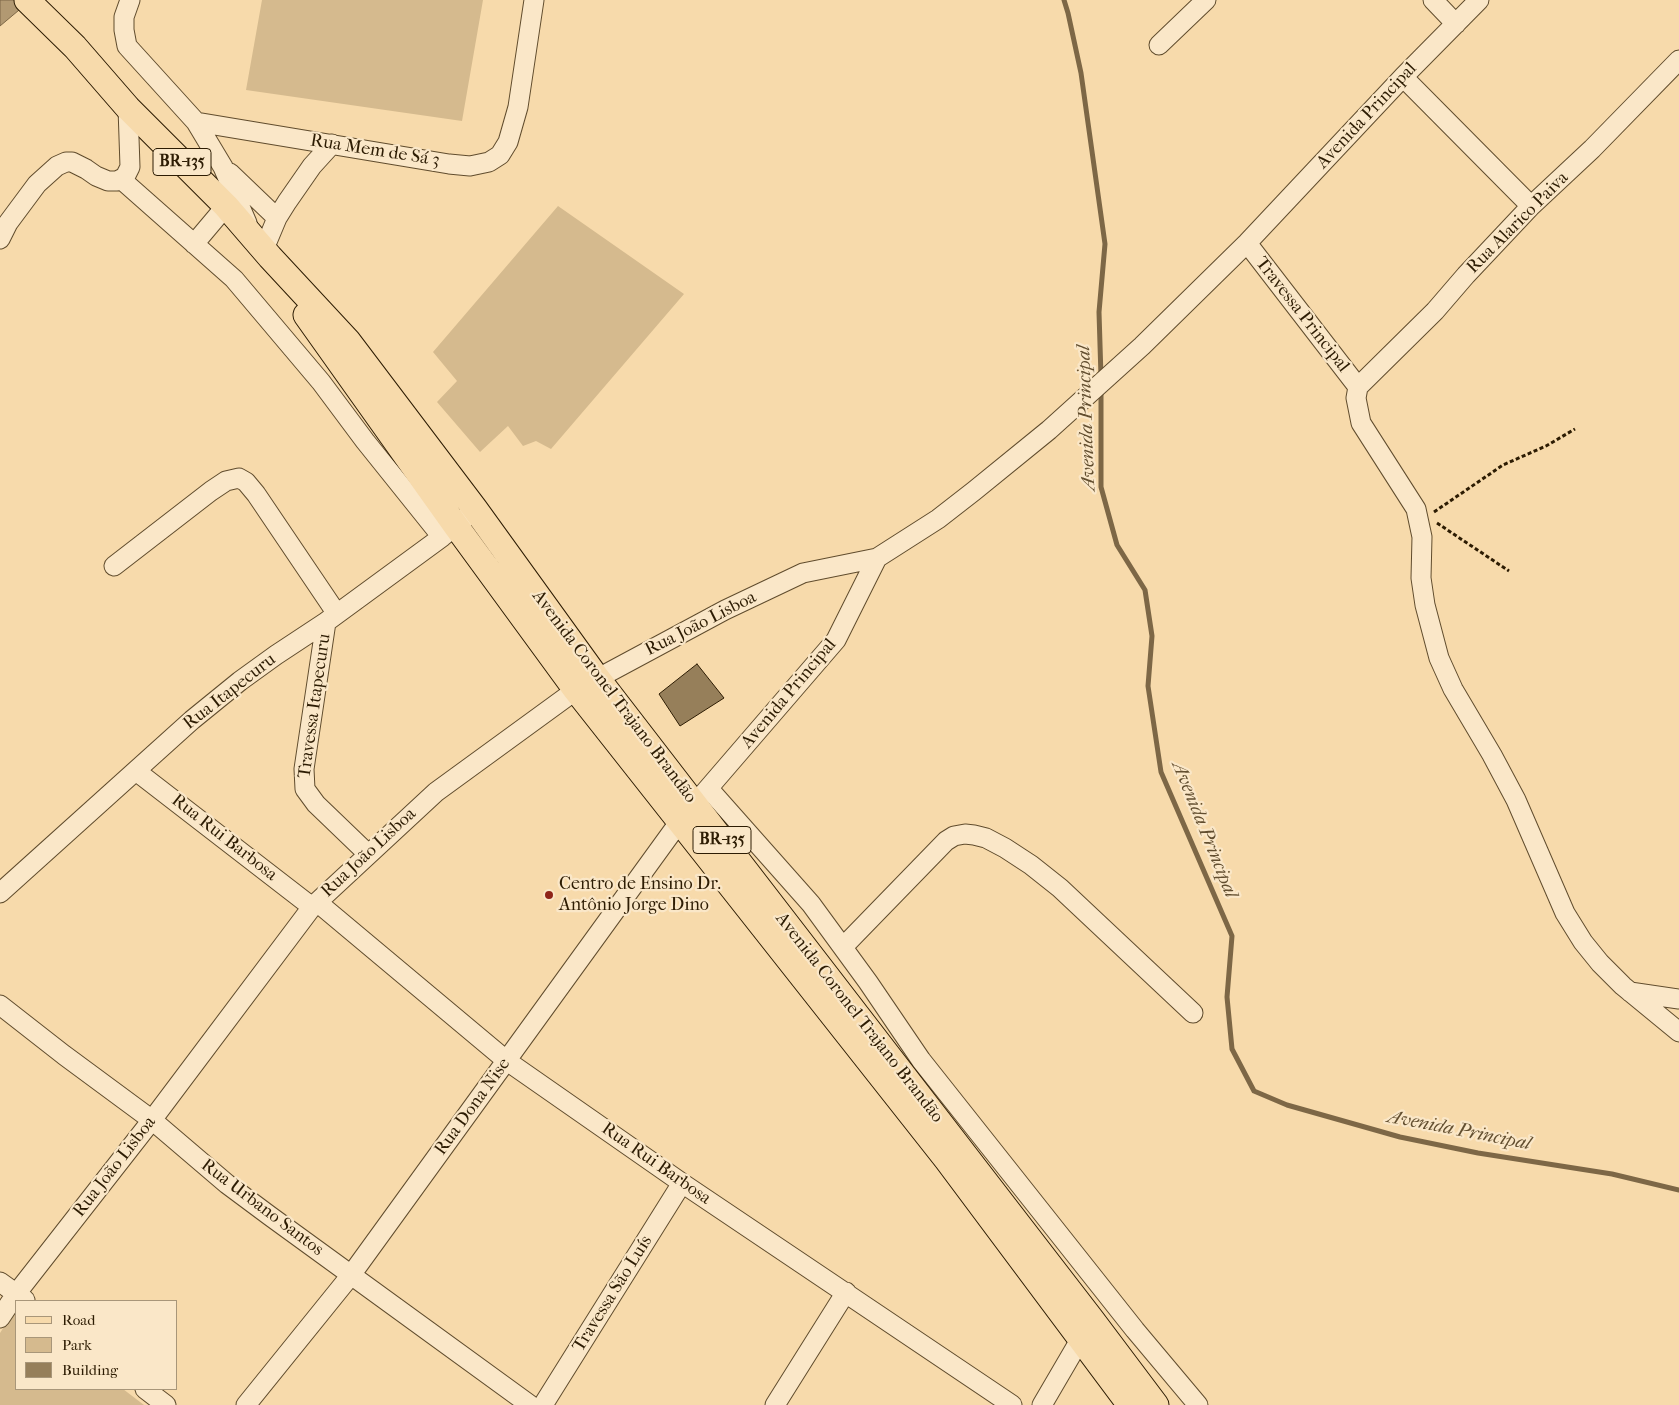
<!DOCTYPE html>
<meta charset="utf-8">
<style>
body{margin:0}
#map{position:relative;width:1679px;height:1405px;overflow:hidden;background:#f7daab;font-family:"IM FELL French Canon",serif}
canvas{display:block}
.legend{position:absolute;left:15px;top:1300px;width:162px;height:90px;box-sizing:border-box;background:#fae7c8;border:1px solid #a89679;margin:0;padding:6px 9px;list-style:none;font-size:15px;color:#2d1c03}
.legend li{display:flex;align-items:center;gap:10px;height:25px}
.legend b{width:25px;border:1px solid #a89679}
</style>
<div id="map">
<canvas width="1679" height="1405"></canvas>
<ul class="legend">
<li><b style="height:6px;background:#f7daab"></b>Road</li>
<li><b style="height:14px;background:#d5ba8e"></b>Park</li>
<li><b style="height:14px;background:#967f5a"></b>Building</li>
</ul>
</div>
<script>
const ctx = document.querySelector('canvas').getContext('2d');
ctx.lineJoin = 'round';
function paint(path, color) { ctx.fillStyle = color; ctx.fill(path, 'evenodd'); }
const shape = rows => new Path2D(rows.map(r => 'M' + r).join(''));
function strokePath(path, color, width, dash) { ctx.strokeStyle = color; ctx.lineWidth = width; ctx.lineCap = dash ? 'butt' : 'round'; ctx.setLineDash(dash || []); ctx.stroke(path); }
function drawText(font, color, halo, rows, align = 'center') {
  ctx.font = font + ' "IM FELL French Canon",serif'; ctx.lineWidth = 4.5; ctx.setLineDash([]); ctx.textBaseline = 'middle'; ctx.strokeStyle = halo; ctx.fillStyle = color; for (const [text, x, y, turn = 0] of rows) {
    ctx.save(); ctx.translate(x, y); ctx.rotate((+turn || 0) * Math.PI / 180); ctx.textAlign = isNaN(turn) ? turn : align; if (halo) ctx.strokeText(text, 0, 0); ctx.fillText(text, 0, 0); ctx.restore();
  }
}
paint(shape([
 [262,0,483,0,462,121,246,90],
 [558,206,684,294,551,449,536,441,523,446,508,426,480,452,437,402,457,381,433,352],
 [16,1308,16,1389,123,1389,144,1405,0,1405,0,1333]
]), '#d5ba8e');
const water = shape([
 [0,0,31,0,0,26,0,0]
]);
paint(water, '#b29972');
strokePath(water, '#7d6746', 1);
strokePath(shape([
 [1064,0,1068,13,1081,73,1105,244,1099,312,1101,377],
 [1101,391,1101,487,1117,545,1145,590,1152,636,1148,686,1161,772,1232,936,1227,997,1232,1049,1254,1091,1287,1105,1400,1137,1478,1153,1612,1174,1679,1190]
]), '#7d6746', 5);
const building = shape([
 [697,664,724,698,680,726,659,694,697,664]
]);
paint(building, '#967f5a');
strokePath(building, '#2d1c03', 1);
const minor = shape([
 [130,0,124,17,124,30,127,46,196,122,223,167,247,223],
 [1433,0,1456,24],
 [1159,45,1206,0],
 [1403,77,1531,206],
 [196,122,449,164,470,166,489,162,500,155,508,142,518,107,534,0],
 [230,173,277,218],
 [122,180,234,279,321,382,365,441,442,537],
 [0,239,8,223,37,184,57,166,66,162,72,162,86,169,96,176,108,181,117,181,125,177,130,167,128,108],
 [1247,243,1358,387],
 [194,244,226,206],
 [264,249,277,218,287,202,312,166,332,144],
 [1358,387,1356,398,1361,423,1416,509,1422,537,1421,578,1425,605,1439,658,1453,689,1492,755,1516,800,1565,913,1583,942,1600,963,1623,986,1679,1032],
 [1358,387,1435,311,1466,275,1531,206,1592,149,1679,60],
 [114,566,211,491,226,481,239,478,246,482,256,494,337,614],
 [326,622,304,769,305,789,316,804,368,854],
 [136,771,312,907],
 [709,789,811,904,868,982,921,1060,1135,1330,1198,1405],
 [0,893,192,720,240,681,276,655,326,622,442,537,465,518],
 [317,902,507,1061,682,1183,1012,1405],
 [843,947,946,841,954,836,965,834,974,835,986,838,1005,848,1031,865,1060,888,1193,1013],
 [1630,992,1679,999],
 [0,1005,64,1055,152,1120,227,1184,270,1216,530,1405],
 [0,1282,25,1300],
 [0,1318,16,1294,152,1120,312,907,436,792,576,690,725,610,803,573,877,558],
 [145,1389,166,1405],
 [246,1405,351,1275,680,821,836,640,877,558,938,519,974,491,1049,430,1142,346,1247,243,1403,77,1479,0],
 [543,1405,682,1183],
 [775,1405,846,1292],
 [1042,1405,1087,1328]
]);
const major = shape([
 [27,0,75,47,128,108,226,206,270,257,348,341,475,509,597,678,1092,1320,1156,1405],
 [306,315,456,526,576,690,947,1160,1130,1405]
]);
strokePath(minor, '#604c2d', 21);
strokePath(major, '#2d1c03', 27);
strokePath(shape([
 [1434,512,1503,465,1546,446,1575,429],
 [1437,523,1509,571]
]), '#2d1c03', 3, [4, 2.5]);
strokePath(minor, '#fae7c8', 19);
strokePath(major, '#f7daab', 25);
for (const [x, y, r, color] of [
 [549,895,5,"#8f2418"]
]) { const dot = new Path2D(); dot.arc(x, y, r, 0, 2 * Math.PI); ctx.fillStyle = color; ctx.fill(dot); strokePath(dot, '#fae7c8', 2); }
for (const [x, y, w] of [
 [182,162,58],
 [722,840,58]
]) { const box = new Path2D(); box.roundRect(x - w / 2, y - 13.5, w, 27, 4); ctx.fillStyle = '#fae7c8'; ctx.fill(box); strokePath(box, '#2d1c03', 1); }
drawText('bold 16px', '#2d1c03', null, [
 ["BR-135",182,162],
 ["BR-135",722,840]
]);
drawText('18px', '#2d1c03', '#fae7c8', [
 ["Avenida Principal",1367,116,-47],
 ["Rua Mem de Sá 3",375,151,9],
 ["Rua Alarico Paiva",1518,223,-45],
 ["Travessa Principal",1302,315,52],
 ["Rua João Lisboa",701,624,-27],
 ["Rua Itapecuru",230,692,-38],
 ["Avenida Principal",789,694,-50],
 ["Avenida Coronel Trajano Brandão",614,697,53],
 ["Travessa Itapecuru",315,706,-82],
 ["Rua Rui Barbosa",224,838,38],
 ["Rua João Lisboa",369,853,-43],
 ["Avenida Coronel Trajano Brandão",859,1018,52],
 ["Rua Dona Nise",473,1107,-54],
 ["Rua Rui Barbosa",656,1164,35],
 ["Rua João Lisboa",115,1167,-52],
 ["Rua Urbano Santos",262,1208,37],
 ["Travessa São Luís",613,1294,-58]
]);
drawText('18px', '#2d1c03', '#fae7c8', [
 ["Centro de Ensino Dr.",559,885],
 ["Antônio Jorge Dino",559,906]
], 'left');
drawText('italic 19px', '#624e2f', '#fae7c8', [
 ["Avenida Principal",1087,418,-92],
 ["Avenida Principal",1204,830,68],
 ["Avenida Principal",1459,1131,11]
]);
</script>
